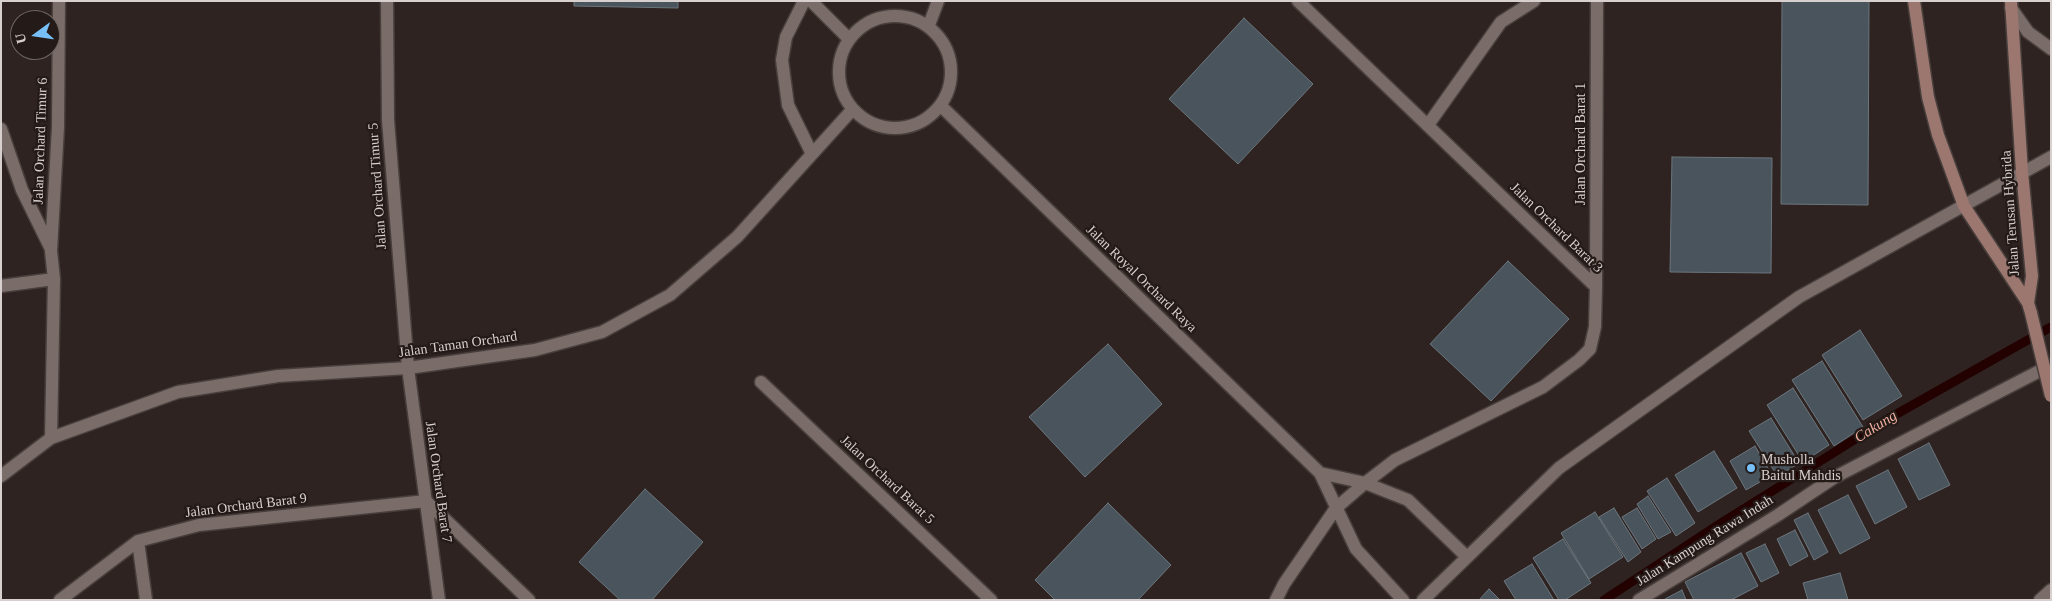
<!DOCTYPE html>
<style>
body{margin:0}
#map{position:relative;width:2052px;height:601px;overflow:hidden;background:#2e2320;font-family:Georgia,serif}
canvas{display:block}
.frame{position:absolute;inset:0;border:2px solid #d8d0ce;pointer-events:none}
.north{position:absolute;left:10px;top:10px;width:50px;height:50px;box-sizing:border-box;background:#241a17;border:1px solid #6c6360;border-radius:50%;rotate:256deg;font-size:14px;font-weight:700;line-height:20px;text-align:center;color:#d8d0ce}
.north::after{content:'';display:block;margin:auto;width:18px;height:22px;background:#76c0f7;clip-path:polygon(50% 0,100% 100%,50% 72%,0 100%)}
</style>
<div id="map">
<canvas width="2052" height="601"></canvas>
<div class="frame"></div>
<div class="north">U</div>
</div>
<script>
const ctx = document.querySelector('canvas').getContext('2d');
ctx.lineJoin = 'round';
const shape = rows => new Path2D(rows.map(r => 'M' + r).join(''));
function strokePath(path, color, width, dash) { ctx.strokeStyle = color; ctx.lineWidth = width; ctx.lineCap = dash ? 'butt' : 'round'; ctx.setLineDash(dash || []); ctx.stroke(path); }
function paint(path, color) { ctx.fillStyle = color; ctx.fill(path, 'evenodd'); }
function drawText(font, color, halo, rows, align = 'center') {
  ctx.font = font + ' Georgia,serif'; ctx.lineWidth = 4.5; ctx.setLineDash([]); ctx.textBaseline = 'middle'; ctx.strokeStyle = halo; ctx.fillStyle = color; for (const [text, x, y, turn = 0] of rows) {
    ctx.save(); ctx.translate(x, y); ctx.rotate((+turn || 0) * Math.PI / 180); ctx.textAlign = isNaN(turn) ? turn : align; if (halo) ctx.strokeText(text, 0, 0); ctx.fillText(text, 0, 0); ctx.restore();
  }
}
strokePath(shape([
 [1604,600,1721,523,1886,420,2051,327]
]), '#220100', 9);
const building = shape([
 [574,1,678,1,678,8,574,6,574,1],
 [1782,1,1869,1,1868,205,1781,204,1782,1],
 [1244,18,1313,84,1238,164,1169,99,1244,18],
 [1672,157,1772,158,1771,273,1670,272,1672,157],
 [1508,261,1569,319,1491,401,1430,344,1508,261],
 [1860,330,1902,396,1863,420,1822,355,1860,330],
 [1108,344,1162,404,1085,477,1029,417,1108,344],
 [1822,361,1863,427,1834,446,1792,380,1822,361],
 [1793,388,1829,445,1803,462,1767,405,1793,388],
 [1771,418,1799,463,1778,477,1749,431,1771,418],
 [1929,443,1950,485,1919,500,1898,459,1929,443],
 [1755,446,1772,475,1746,490,1730,461,1755,446],
 [1714,451,1737,488,1698,512,1675,475,1714,451],
 [1888,470,1907,507,1875,524,1856,486,1888,470],
 [1667,478,1695,523,1676,536,1647,491,1667,478],
 [645,489,703,542,652,600,620,600,579,562,645,489],
 [1848,495,1870,538,1840,554,1818,510,1848,495],
 [1648,496,1671,532,1658,539,1637,504,1648,496],
 [1108,503,1171,565,1138,600,1055,600,1035,580,1108,503],
 [1614,508,1641,552,1628,562,1599,517,1614,508],
 [1637,508,1656,539,1642,549,1622,517,1637,508],
 [1595,512,1623,557,1589,579,1561,533,1595,512],
 [1808,513,1828,552,1814,560,1794,520,1808,513],
 [1795,530,1808,556,1790,566,1777,539,1795,530],
 [1563,539,1591,583,1565,600,1559,600,1533,558,1563,539],
 [1765,544,1779,573,1761,582,1746,553,1765,544],
 [1741,553,1758,586,1731,600,1694,600,1685,582,1741,553],
 [1532,564,1554,600,1516,600,1504,581,1532,564],
 [1840,573,1848,600,1808,600,1803,583,1840,573],
 [1489,589,1500,600,1479,600,1489,589],
 [1682,590,1686,600,1665,600,1665,599,1682,590]
]);
paint(building, '#4a545c');
strokePath(building, '#6c767e', 1);
const lane = shape([
 [2040,600,2051,590]
]);
const street = shape([
 [387,1,388,120,408,368,439,600],
 [804,1,786,37,782,60,788,105,812,154],
 [811,1,849,39],
 [2011,8,2028,32,2051,49],
 '839 72a56 56 0 1 1 112 0a56 56 0 1 1-112 0Z',
 [929,25,938,1],
 [942,107,1320,473],
 [1428,125,1501,22,1534,1],
 [1,129,22,190,51,249],
 [1,286,54,279],
 [1596,287,1597,1],
 [761,382,991,600],
 [51,438,54,279,51,251,58,127,59,1],
 [1,476,51,438,178,392,278,376,408,368,535,350,602,332,670,295,737,237,852,110],
 [138,541,146,600],
 [60,600,138,541,199,525,426,501,529,600],
 [1276,600,1284,584,1336,508,1365,483,1395,460,1543,387,1579,360,1590,349,1595,327,1596,287,1298,1],
 [1403,600,1356,549,1320,473,1365,483,1408,500,1467,557],
 [1423,600,1559,468,1799,297,2051,157],
 [1639,600,1778,515,1835,477,2051,365]
]);
const secondary = shape([
 [1914,1,1928,97,1938,135,1964,206,2028,303,2031,313],
 [2011,1,2022,172,2032,276,2028,303]
]);
strokePath(lane, '#483f3d', 15);
strokePath(street, '#483f3d', 15);
strokePath(secondary, '#483f3d', 15);
strokePath(lane, '#7a6d69', 12);
strokePath(street, '#7a6d69', 12);
strokePath(secondary, '#9b776f', 12);
const secondaryBridge = shape([
 [2031,313,2051,396]
]);
strokePath(secondaryBridge, '#483f3d', 15, []);
strokePath(secondaryBridge, '#9b776f', 12);
for (const [x, y, r, color] of [
 [1751,468,5,"#76c0f7"]
]) { const dot = new Path2D(); dot.arc(x, y, r, 0, 2 * Math.PI); ctx.fillStyle = color; ctx.fill(dot); strokePath(dot, '#241a17', 2); }
drawText('14px', '#d8d0ce', '#241a17', [
 ["Jalan Orchard Timur 6",41,141,-88],
 ["Jalan Orchard Barat 1",1581,144,-90],
 ["Jalan Orchard Timur 5",378,186,-94],
 ["Jalan Terusan Hybrida",2011,213,-94],
 ["Jalan Orchard Barat 3",1556,228,44],
 ["Jalan Royal Orchard Raya",1141,279,44],
 ["Jalan Taman Orchard",458,345,-8],
 ["Jalan Orchard Barat 5",887,480,43],
 ["Jalan Orchard Barat 7",438,482,82],
 ["Jalan Orchard Barat 9",246,506,-7],
 ["Jalan Kampung Rawa Indah",1705,541,-32]
]);
drawText('14px', '#d8d0ce', '#241a17', [
 ["Musholla",1761,460],
 ["Baitul Mahdis",1761,476]
], 'left');
drawText('italic 15px', '#f3b0a1', '#241a17', [
 ["Cakung",1876,427,-32]
]);
</script>
